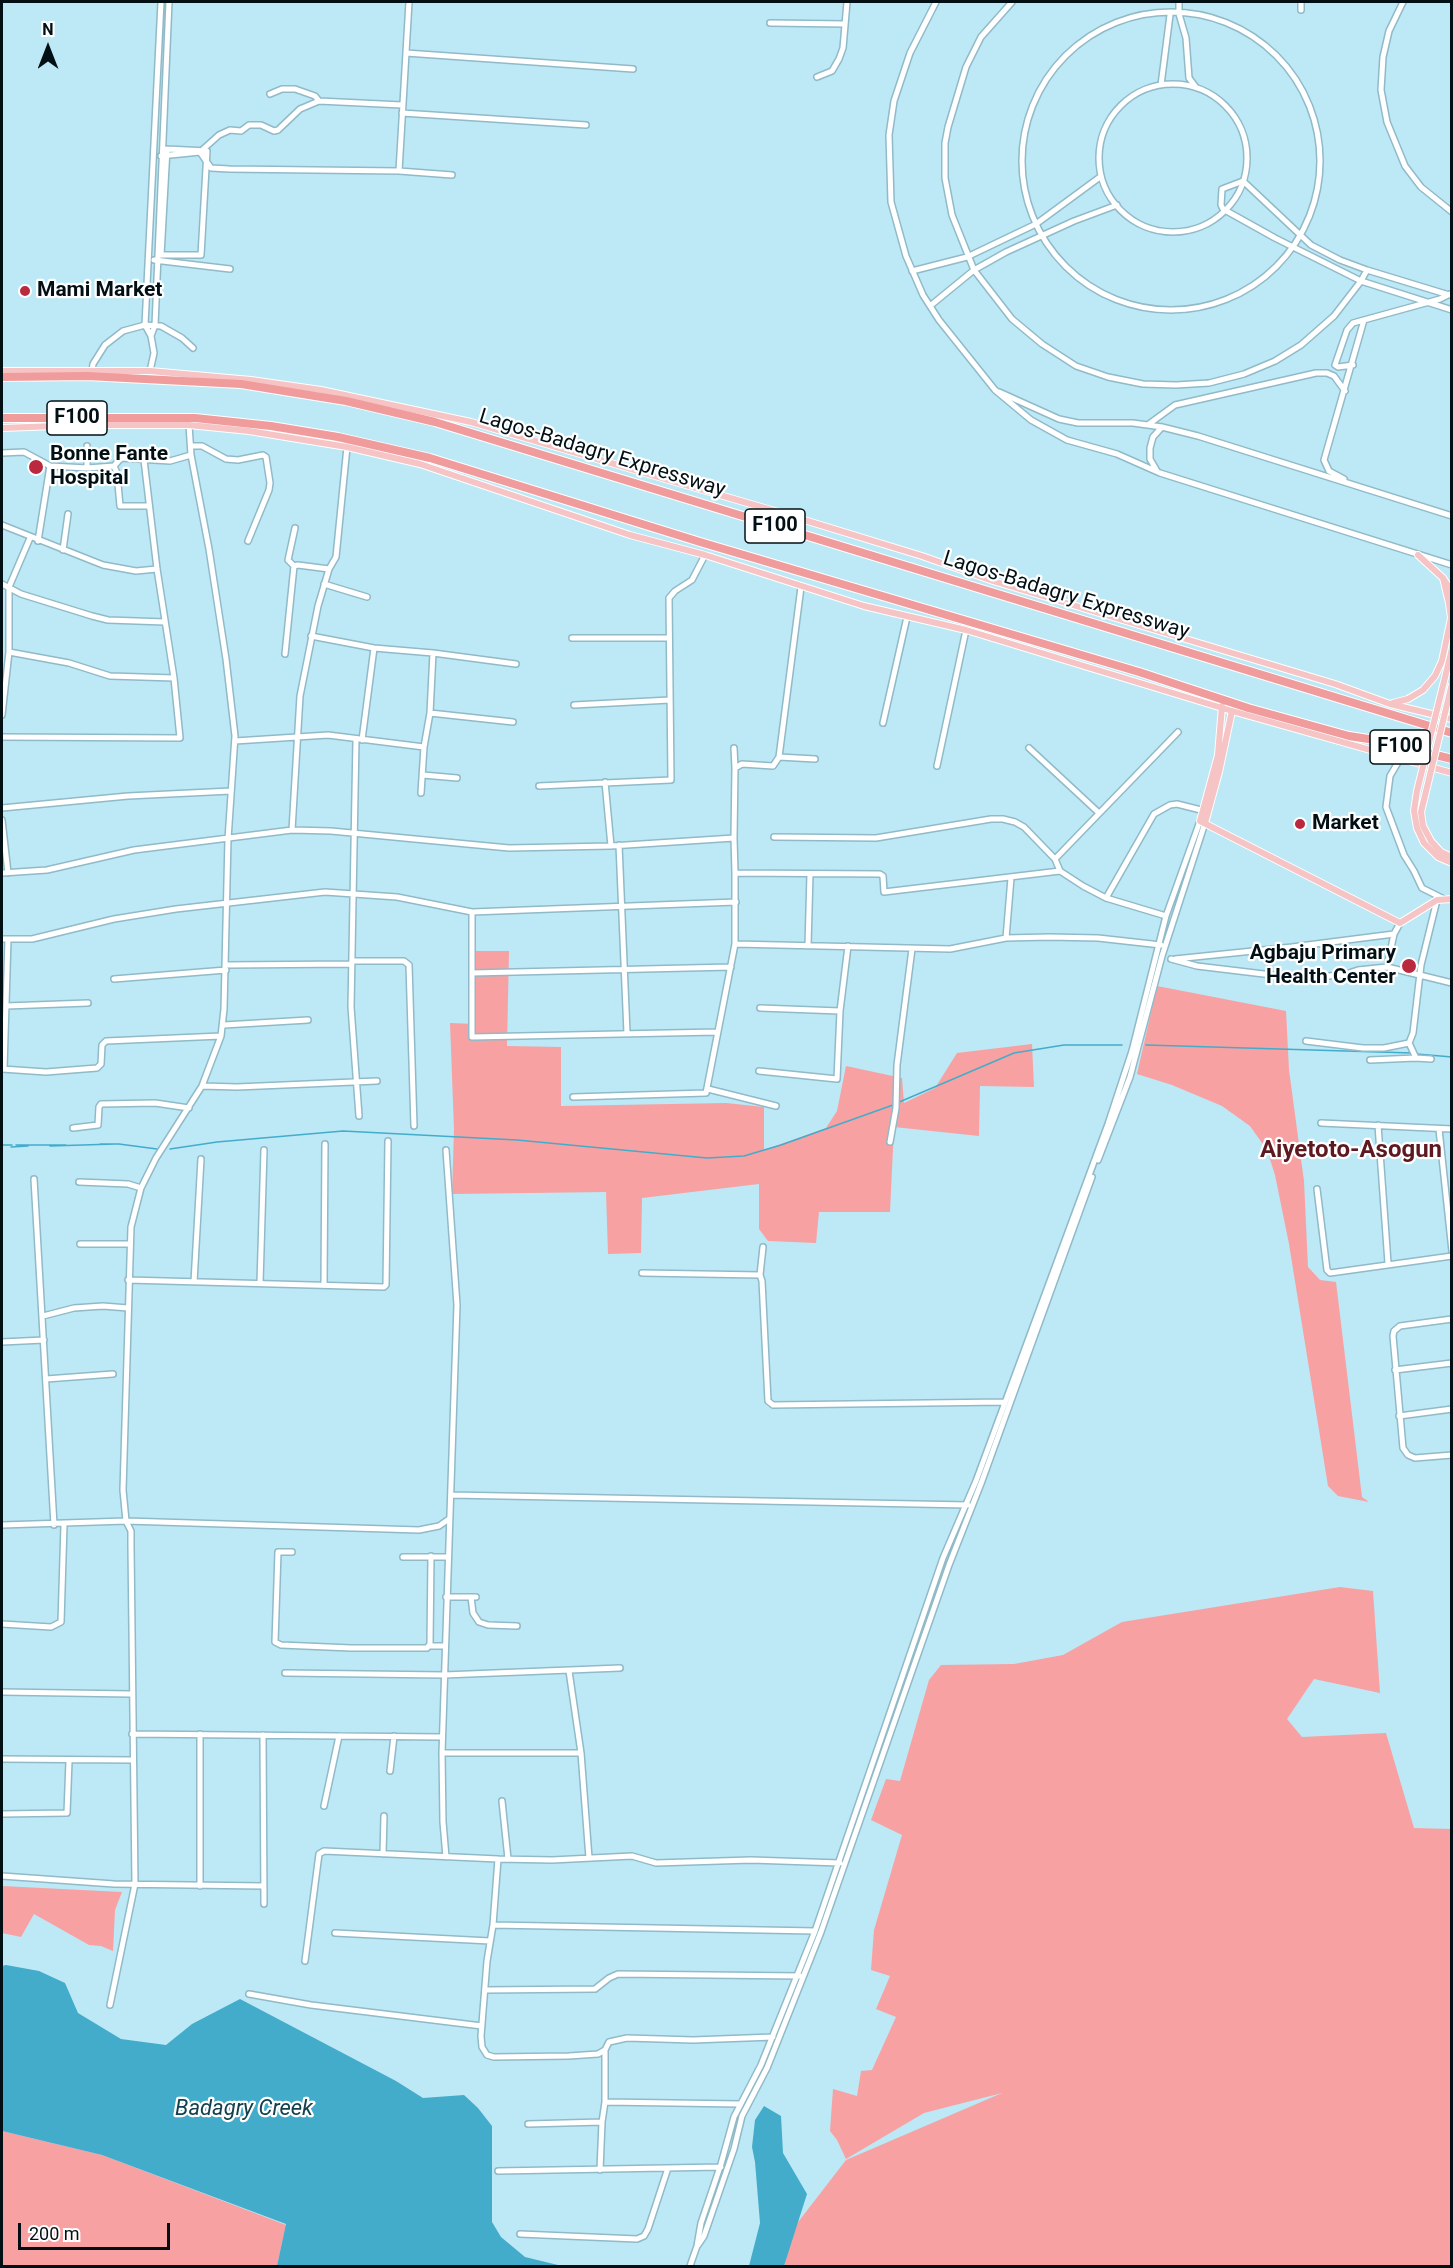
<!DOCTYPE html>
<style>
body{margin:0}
#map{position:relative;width:1453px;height:2268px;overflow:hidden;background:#bde8f6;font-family:Roboto,sans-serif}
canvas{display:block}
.frame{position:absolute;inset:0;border:3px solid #021015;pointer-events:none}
.north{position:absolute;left:18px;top:18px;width:60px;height:60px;-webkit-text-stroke:4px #fff;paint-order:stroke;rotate:0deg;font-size:16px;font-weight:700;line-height:24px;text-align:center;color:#021015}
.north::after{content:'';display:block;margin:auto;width:21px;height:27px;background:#021015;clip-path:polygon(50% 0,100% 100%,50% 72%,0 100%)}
.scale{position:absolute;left:18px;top:2223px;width:152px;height:27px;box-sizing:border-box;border:3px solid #021015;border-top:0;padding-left:8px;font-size:18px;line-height:21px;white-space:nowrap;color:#021015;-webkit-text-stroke:4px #fff;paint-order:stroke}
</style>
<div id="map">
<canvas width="1453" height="2268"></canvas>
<div class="frame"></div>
<div class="north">N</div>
<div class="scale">200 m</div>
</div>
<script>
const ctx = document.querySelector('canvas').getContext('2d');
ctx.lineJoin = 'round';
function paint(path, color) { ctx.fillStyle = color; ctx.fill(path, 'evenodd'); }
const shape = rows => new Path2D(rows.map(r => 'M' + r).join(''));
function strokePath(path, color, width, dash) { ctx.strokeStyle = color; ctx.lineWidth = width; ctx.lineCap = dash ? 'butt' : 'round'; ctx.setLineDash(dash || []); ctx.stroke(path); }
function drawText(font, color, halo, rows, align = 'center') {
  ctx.font = font + ' Roboto,sans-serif'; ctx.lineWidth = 4.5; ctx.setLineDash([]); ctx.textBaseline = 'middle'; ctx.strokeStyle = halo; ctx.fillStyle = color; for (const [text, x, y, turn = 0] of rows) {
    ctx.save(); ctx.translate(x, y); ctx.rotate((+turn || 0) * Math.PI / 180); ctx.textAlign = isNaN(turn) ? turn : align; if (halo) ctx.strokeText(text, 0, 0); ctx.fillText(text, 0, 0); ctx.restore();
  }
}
paint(shape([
 [475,951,509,951,507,1046,561,1047,561,1106,726,1103,764,1107,764,1150,826,1128,837,1111,846,1066,902,1078,904,1103,935,1088,957,1053,1032,1044,1034,1087,980,1086,979,1136,894,1127,890,1212,819,1212,816,1243,768,1241,759,1229,759,1184,642,1198,641,1253,608,1254,606,1192,452,1194,454,1129,450,1023,475,1024],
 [1157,986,1286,1011,1289,1070,1304,1181,1308,1267,1320,1280,1336,1282,1362,1497,1369,1502,1338,1496,1328,1486,1289,1244,1275,1175,1267,1150,1250,1126,1222,1106,1172,1085,1137,1074],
 [1340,1587,1373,1591,1380,1693,1314,1679,1287,1719,1302,1737,1386,1733,1414,1828,1451,1829,1451,2266,784,2266,795,2226,846,2160,1002,2093,924,2113,846,2159,837,2140,830,2131,833,2089,857,2096,861,2071,872,2070,896,2017,876,2009,890,1976,871,1970,874,1930,902,1835,871,1820,886,1779,900,1781,929,1680,941,1665,1014,1664,1063,1655,1122,1622],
 [2,1886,122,1892,115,1910,113,1951,101,1946,89,1945,34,1914,21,1937,2,1933],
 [2,2131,102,2155,286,2225,277,2266,2,2266]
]), '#f8a1a2');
paint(shape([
 [6,1965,39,1971,65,1983,78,2013,121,2039,166,2045,192,2024,240,1999,396,2081,423,2098,464,2095,478,2108,492,2126,492,2222,501,2237,525,2257,562,2266,277,2266,286,2224,102,2155,2,2131,2,1966],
 [764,2106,781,2116,783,2153,807,2194,784,2266,749,2266,760,2223,755,2162,752,2147,755,2120]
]), '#43accb');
strokePath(shape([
 [1146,1045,1412,1053],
 [1417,1054,1452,1057],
 [897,1103,1014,1053,1064,1045,1122,1045],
 [100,1144,119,1144],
 [119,1144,157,1149],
 [2,1145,12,1145],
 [16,1145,66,1145],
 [50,1146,115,1144],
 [11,1147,28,1146],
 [170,1149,217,1142,343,1131,517,1140,707,1158,744,1156,781,1145,893,1105]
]), '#43accb', 1.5);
const minor = shape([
 [936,2,910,53,894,101,889,135,891,202,906,256,923,295,939,320,995,390,1031,420,1067,440,1117,454,1160,473,1452,565],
 [1012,2,981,37,966,67,948,127,945,143,945,178,952,215,974,270,1012,319,1042,344,1076,366,1108,377,1143,384,1176,385,1209,383,1244,374,1275,361,1301,345,1334,316,1361,281,1367,270],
 [1179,2,1179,14,1186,38,1189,78,1195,86],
 [1403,2,1389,31,1383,57,1381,90,1387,122,1405,166,1421,187,1452,212],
 [1301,10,1301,2],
 '1022 161a149 149 0 1 1 298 0a149 149 0 1 1-298 0Z',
 [770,23,845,24],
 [406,53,633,69],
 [817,77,832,71,839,59,843,48,847,2],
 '1099 158a74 74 0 1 1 148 0a74 74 0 1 1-148 0Z',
 [1161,85,1170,15],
 [270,94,282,89,295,89,315,96,319,101],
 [402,113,586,125],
 [167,149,207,151,201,255,161,255,167,149],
 [200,152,219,135,230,130,241,131,249,125,261,125,274,131,278,130,300,109,319,101,402,105],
 [161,156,200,152,211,168,229,169,399,171,452,175],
 [399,171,409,2],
 [154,260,230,269],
 [912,271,967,257,1036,224,1100,177],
 [1449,295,1367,270,1340,260,1311,245,1243,181,1222,189,1221,205,1223,209,1275,238,1361,281,1452,310],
 [930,306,974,270,1006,252,1074,221,1117,205],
 [151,336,155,325,169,2],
 [1353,365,1338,367,1335,365,1347,330,1353,323,1440,299,1450,294],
 [92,371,93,364,105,345,123,331,145,325,161,326,182,338,193,348],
 [150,371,154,353,151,336,145,325,161,2],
 [999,392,1059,419,1078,423,1133,423,1162,427,1198,436,1452,516],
 [1149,424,1175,405,1316,373,1327,373,1334,376,1345,391],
 [191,446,202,446,226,459,238,460,263,455,266,457,270,483,269,490,248,541],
 [2,453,24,452,50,466,87,468,114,466,121,458,170,461,191,455],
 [114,466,117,473,120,506,149,506],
 [87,468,87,446],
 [1157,471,1150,459,1150,448,1153,437,1162,427],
 [1344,479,1329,471,1324,460,1364,320],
 [2,525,103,565,136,571,157,569],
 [38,541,50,466],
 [63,550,68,514],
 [294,566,288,560,295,528],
 [2,584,21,594,92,616,108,620,165,622],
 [324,584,367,597],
 [311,636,374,648,433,653,516,664],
 [572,638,669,638],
 [9,652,69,663,110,676,174,678],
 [285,654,294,566,298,565,329,569],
 [574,705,670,700],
 [430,713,513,722],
 [2,715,9,652,9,587,30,538],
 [883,723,907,617],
 [2,737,180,738,174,678,157,569,144,460],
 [356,740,351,1007,359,1116],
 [362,740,374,648],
 [235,741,328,735,424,747],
 [734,748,735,768],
 [1029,748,1099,813],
 [779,757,815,759],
 [1400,759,1390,776,1386,807,1404,855,1414,871,1422,888,1444,899],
 [937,766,966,630],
 [423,775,457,778],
 [605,782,611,846],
 [539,786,671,780,669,598,675,591,692,580,705,555],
 [421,793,424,747,430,713,433,653],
 [2,808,128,796,231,791],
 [2,820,8,873],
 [292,830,300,696,318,606,329,569,336,557,347,447],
 [774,837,876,838,991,819,1003,819,1015,822,1024,827,1055,859,1060,871,1083,886,1106,898,1166,916],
 [734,838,735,768,742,764,773,766,779,757,801,587],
 [619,845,627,1033],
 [1055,859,1178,732],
 [2,873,47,870,134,850,292,830,331,831,509,848,611,846,734,838,735,873],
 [1106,898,1154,814,1170,805,1177,804,1205,811],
 [472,912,472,1037,717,1032],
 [1006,938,1011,878],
 [2,939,32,939,114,919,176,909,325,892,397,897,472,912,736,902],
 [735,944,950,949,1006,938,1049,937,1098,938,1161,945],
 [808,946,810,874],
 [1171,959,1197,966,1297,978,1343,975,1358,970,1387,967,1452,983],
 [1175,959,1292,947,1394,934],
 [352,961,404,961,409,965,414,1126],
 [226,965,352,964],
 [1387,967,1394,934,1400,923],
 [472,973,731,967],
 [114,979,226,970],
 [6,1006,88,1003],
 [760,1008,840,1011],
 [224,1025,308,1020],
 [1306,1041,1363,1048,1384,1048,1409,1043,1413,1033,1421,965,1437,900],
 [1409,1043,1416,1058,1431,1059],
 [1370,1060,1416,1058],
 [2,1069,46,1072,97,1068,101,1064,102,1045,106,1041,221,1036],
 [4,1069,8,939],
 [759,1071,837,1079,840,1011,848,946],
 [202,1086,237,1087,377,1081],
 [708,1089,776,1106],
 [573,1097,706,1093,735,944,735,873,880,874,883,876,884,892,1060,871],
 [1321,1123,1452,1129],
 [1378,1125,1388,1263],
 [73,1128,98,1125,99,1107,101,1104,155,1103,189,1108],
 [1439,1129,1452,1251],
 [890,1142,896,1108,897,1065,912,949],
 [446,1150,457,1305,442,1753,443,1822,446,1857],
 [1098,1160,1130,1077,1162,956,1205,823],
 [34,1179,54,1525],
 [79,1182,128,1184,141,1188],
 [1317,1189,1327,1270,1330,1273,1452,1256],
 [80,1244,129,1244],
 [642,1273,760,1275,762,1281,768,1401,773,1405,1004,1402],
 [760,1275,763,1247],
 [128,1280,384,1287,386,1285,388,1141],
 [194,1282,201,1159],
 [260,1283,264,1150],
 [324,1284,325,1144],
 [43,1316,74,1308,103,1306,128,1308],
 [1452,1319,1400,1326,1394,1331,1393,1336,1403,1448,1408,1455,1415,1458,1452,1455],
 [2,1342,44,1340],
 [1395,1370,1452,1363],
 [46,1379,113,1374],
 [1399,1416,1452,1409],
 [451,1495,968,1505],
 [2,1525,126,1521,419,1530,439,1526,449,1519],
 [292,1552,278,1552,275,1642,281,1645,351,1648,427,1648,430,1644,431,1556],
 [403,1557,447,1557],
 [446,1597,476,1597],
 [471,1597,473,1613,479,1622,488,1625,517,1626],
 [2,1624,51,1627,61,1622,64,1525],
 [429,1646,445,1646],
 [569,1671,581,1753,589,1858],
 [285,1673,444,1675,620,1668],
 [2,1692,131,1694],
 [132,1734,442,1737],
 [200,1734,200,1886],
 [263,1735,264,1904],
 [442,1753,581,1753],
 [2,1759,133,1760],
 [390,1771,394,1736],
 [502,1801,508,1859],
 [324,1806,339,1736],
 [2,1814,67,1813,69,1761],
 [383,1854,384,1816],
 [2,1876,114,1884,263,1886],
 [493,1925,498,1859],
 [335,1933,490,1941],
 [305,1961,319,1854,324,1851,498,1859,552,1860,632,1856,656,1863,751,1860,840,1863],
 [485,1990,595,1989,609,1978,618,1974,800,1976],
 [249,1994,311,2005,482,2026],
 [110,2005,135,1884,131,1546,131,1531,126,1521,123,1490,131,1227,141,1188,156,1158,202,1086,221,1036,224,1009,228,839,235,736,226,659,209,549,191,455,189,425],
 [605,2050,609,2042,627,2038,693,2040,773,2037],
 [605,2102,740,2104],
 [528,2124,602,2122],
 [600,2170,602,2122,605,2102,605,2050,598,2054,569,2056,494,2057,487,2055,482,2047,481,2036,487,1961,493,1925,815,1931],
 [498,2171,721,2167],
 [520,2234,637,2239,644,2236,648,2229,668,2168],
 [698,2245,704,2236,734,2149,742,2116,767,2068,821,1932,949,1565,982,1481,1092,1177],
 [690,2266,697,2246,701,2223,721,2164,734,2117,761,2065,815,1931,943,1558,976,1481,1108,1124,1132,1051,1166,916,1200,821]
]);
const major = shape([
 [2,371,150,371,251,380,321,390,471,422,778,512,922,556,993,581,1335,684,1390,704,1452,719],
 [94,425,189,425,249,431,347,447,420,464,630,535,705,555,864,606,966,630,1232,711,1452,773],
 [2,428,84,425],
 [1418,555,1443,578,1452,592],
 [1393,703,1408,699,1423,690,1435,676,1442,661,1451,618,1449,603,1443,578],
 [1222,706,1218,755,1200,821,1400,923,1437,900,1452,899],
 [1205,823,1219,772,1232,711]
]);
const highway = shape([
 [2,377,87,376,241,384,346,401,435,422,1452,733],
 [2,418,195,418,271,426,338,437,430,458,700,542,1139,672,1248,708,1349,736,1375,740,1452,759],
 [81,425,101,421]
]);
strokePath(minor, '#91bac8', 8);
strokePath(major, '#fff', 8);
strokePath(highway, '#fff', 10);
strokePath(minor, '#fff', 5);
strokePath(major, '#f6c4c4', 6);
strokePath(highway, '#f09c9d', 8);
const majorBridge = shape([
 [1451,653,1417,791,1414,811,1417,828,1424,843,1438,857,1452,863],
 [1452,684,1421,812,1423,826,1431,841,1441,852,1452,857]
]);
strokePath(majorBridge, '#fff', 8, []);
strokePath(majorBridge, '#f6c4c4', 6);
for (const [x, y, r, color] of [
 [25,291,6,"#ba293d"],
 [36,467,8,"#ba293d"],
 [1300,824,6,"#ba293d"],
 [1409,966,8,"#ba293d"]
]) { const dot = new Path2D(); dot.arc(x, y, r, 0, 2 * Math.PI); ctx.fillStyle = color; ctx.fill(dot); strokePath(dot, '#fff', 2); }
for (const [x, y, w] of [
 [77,418,60],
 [775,526,60],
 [1400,747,60]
]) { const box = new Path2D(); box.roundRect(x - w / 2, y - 17, w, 34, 4.5); ctx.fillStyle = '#fff'; ctx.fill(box); strokePath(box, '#021015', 1.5); }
drawText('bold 20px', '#021015', null, [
 ["F100",77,418],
 ["F100",775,526],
 ["F100",1400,747]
]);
drawText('bold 21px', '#021015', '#fff', [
 ["Mami Market",37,291],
 ["Bonne Fante",50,455],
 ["Hospital",50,479],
 ["Market",1312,824],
 ["Agbaju Primary",1396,954,"right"],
 ["Health Center",1396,978,"right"]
], 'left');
drawText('21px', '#021015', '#fff', [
 ["Lagos-Badagry Expressway",602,454,17],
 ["Lagos-Badagry Expressway",1066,596,17]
]);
drawText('italic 22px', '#12404e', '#fff', [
 ["Badagry Creek",244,2109]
]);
drawText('bold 24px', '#5e1920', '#fff', [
 ["Aiyetoto-Asogun",1351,1151]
]);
</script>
